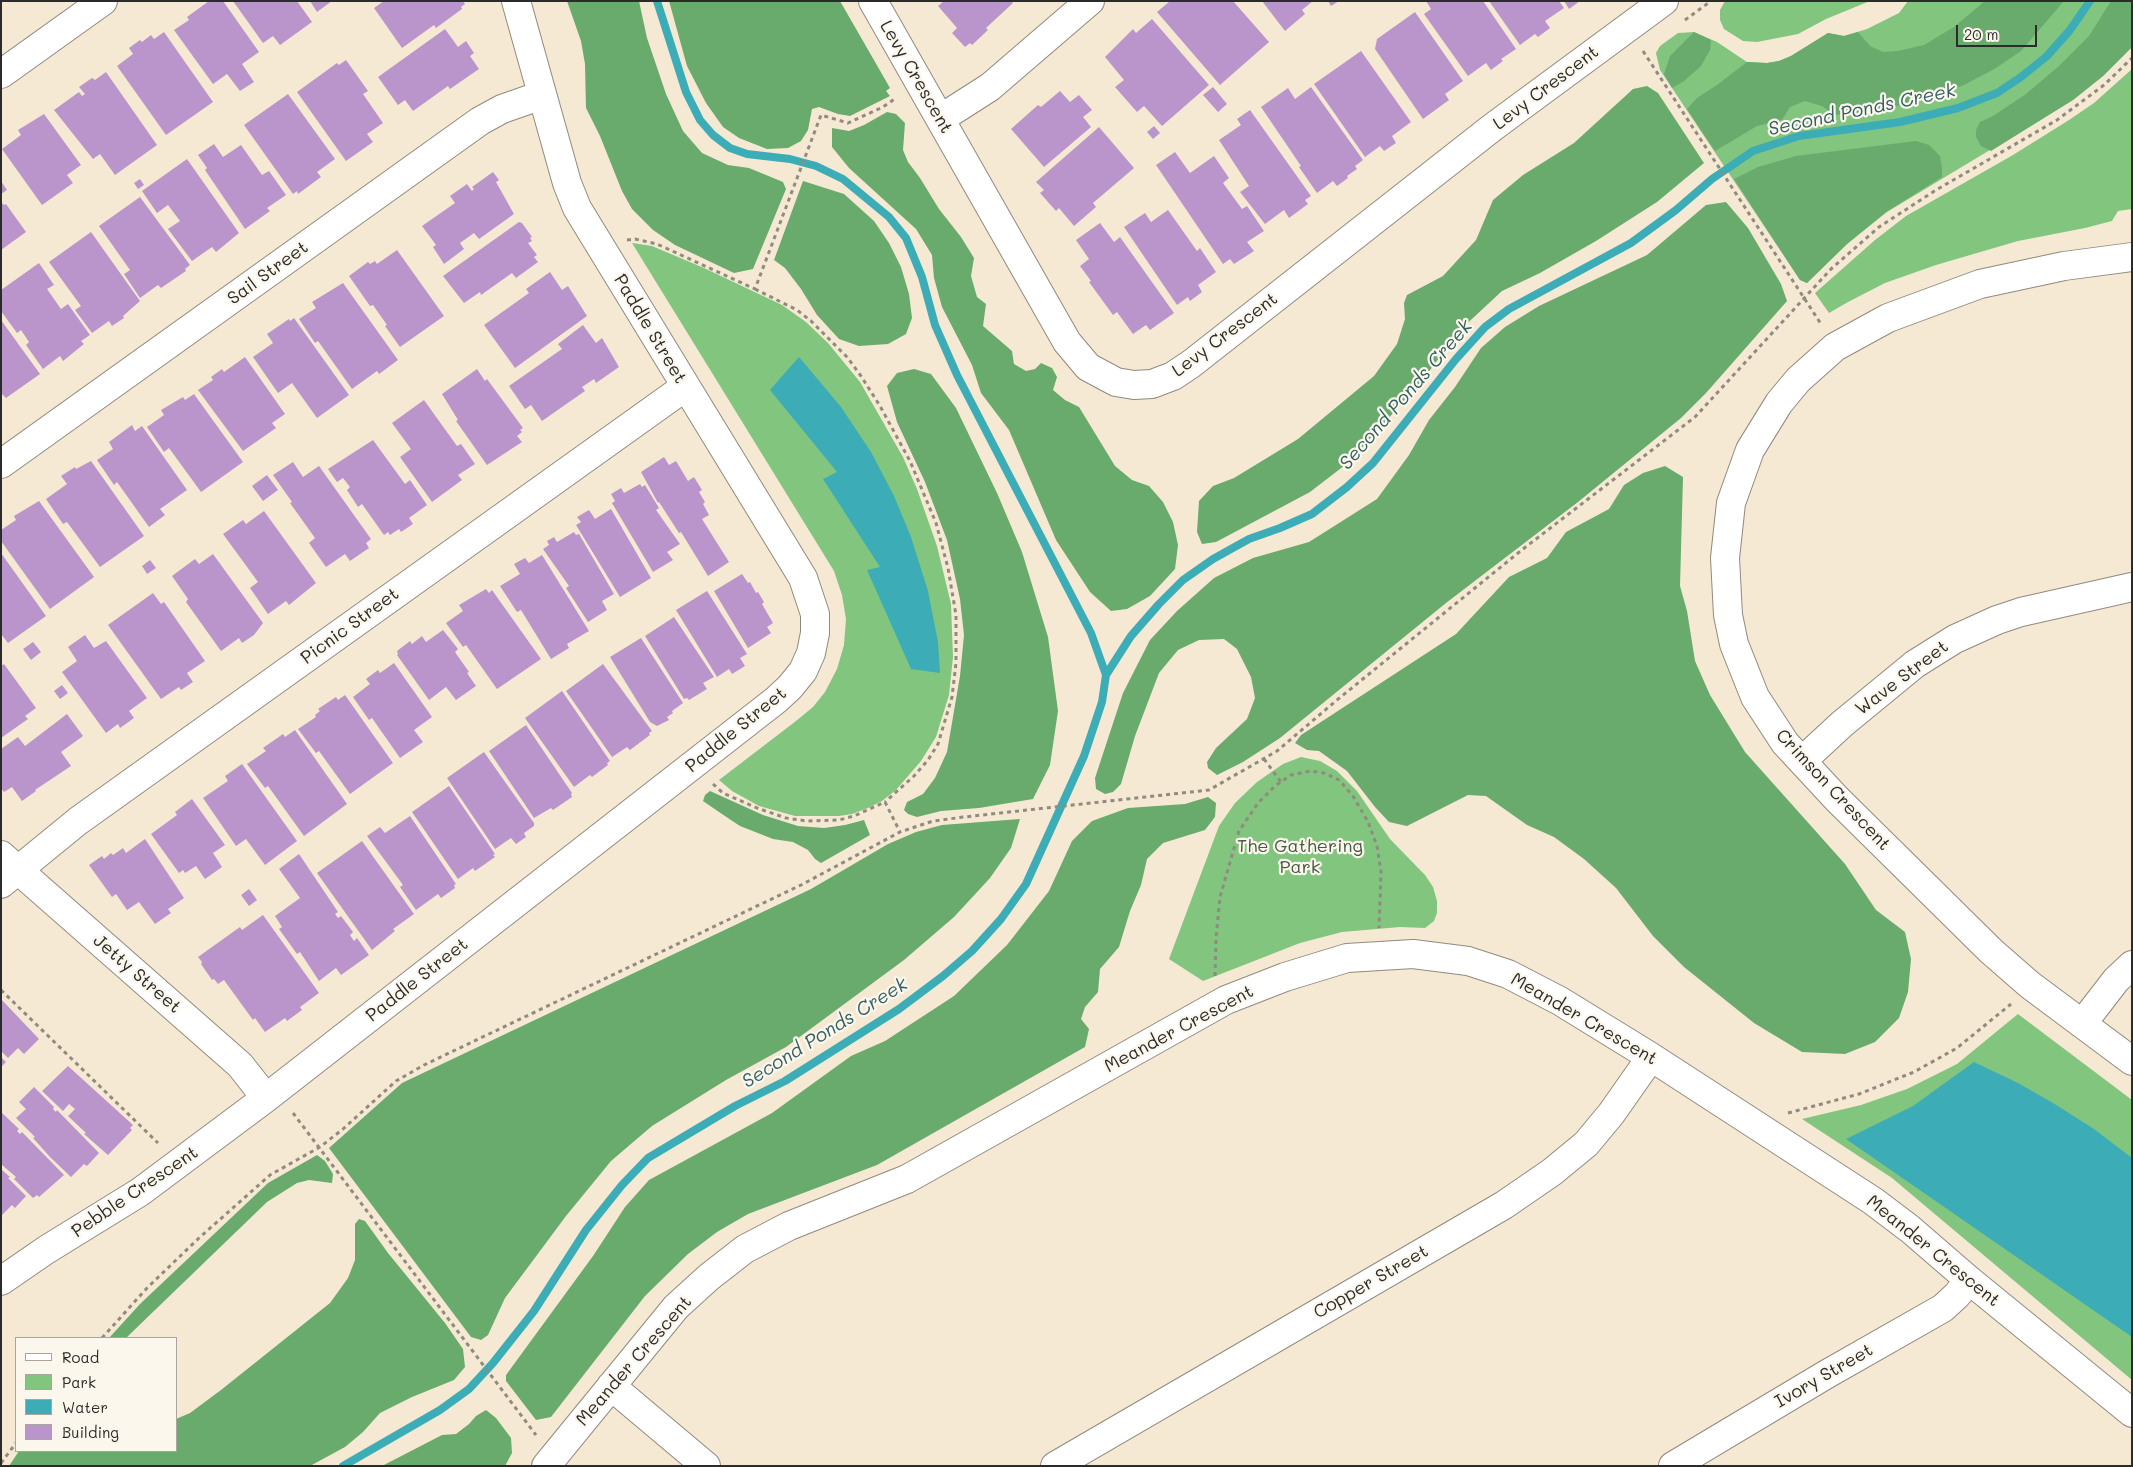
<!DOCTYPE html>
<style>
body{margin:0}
#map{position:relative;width:2133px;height:1467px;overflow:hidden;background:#f6e9d3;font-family:Mali,sans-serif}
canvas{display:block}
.frame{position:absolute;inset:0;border:2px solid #2b2b2b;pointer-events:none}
.legend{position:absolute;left:15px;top:1337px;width:162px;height:115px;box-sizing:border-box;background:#fbf7ec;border:1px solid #a8a59f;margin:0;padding:6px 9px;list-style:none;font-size:15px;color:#2b2b2b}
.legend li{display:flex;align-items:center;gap:10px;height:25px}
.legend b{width:25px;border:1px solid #a8a59f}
.scale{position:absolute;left:1956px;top:25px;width:81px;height:22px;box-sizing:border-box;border:2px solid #2b2b2b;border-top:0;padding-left:6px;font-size:15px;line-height:18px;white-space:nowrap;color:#2b2b2b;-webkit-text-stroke:4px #fbf7ec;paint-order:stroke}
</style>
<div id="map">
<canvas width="2133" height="1467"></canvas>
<div class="frame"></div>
<ul class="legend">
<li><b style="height:6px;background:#fff"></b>Road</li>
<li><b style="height:14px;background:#82c57e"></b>Park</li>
<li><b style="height:14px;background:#3cadb6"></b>Water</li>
<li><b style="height:14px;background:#ba95cb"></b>Building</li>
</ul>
<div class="scale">20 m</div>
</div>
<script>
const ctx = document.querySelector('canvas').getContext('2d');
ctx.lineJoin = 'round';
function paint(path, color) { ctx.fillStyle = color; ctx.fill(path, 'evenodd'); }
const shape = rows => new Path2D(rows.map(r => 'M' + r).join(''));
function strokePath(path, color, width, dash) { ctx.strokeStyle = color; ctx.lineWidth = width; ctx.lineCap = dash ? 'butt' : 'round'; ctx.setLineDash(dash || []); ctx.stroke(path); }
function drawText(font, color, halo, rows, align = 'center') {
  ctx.font = font + ' Mali,sans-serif'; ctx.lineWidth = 4.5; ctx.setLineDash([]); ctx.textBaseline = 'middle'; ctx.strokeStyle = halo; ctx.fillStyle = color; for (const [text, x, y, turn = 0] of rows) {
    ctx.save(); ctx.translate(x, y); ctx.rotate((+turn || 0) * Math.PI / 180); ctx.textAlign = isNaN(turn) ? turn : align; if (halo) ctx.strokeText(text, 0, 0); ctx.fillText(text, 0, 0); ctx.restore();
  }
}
paint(shape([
 [1725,1,1870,1,1826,19,1798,34,1757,42,1743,41,1724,29,1720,20,1720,10],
 [1908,1,2132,1,2132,47,2103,76,2073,100,1887,212,1847,244,1807,283,1800,280,1660,70,1656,53,1660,46,1678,33,1694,32,1717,42,1747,62,1767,63,1779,61,1791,56,1828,33,1844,36,1867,29,1899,13],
 [2132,69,2132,209,2118,211,2112,221,2085,228,2018,241,1936,265,1885,283,1848,302,1829,313,1815,293,1875,240,1906,216,2013,155,2069,120,2094,103],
 [632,243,652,246,704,268,782,305,806,322,828,343,860,382,903,457,917,489,937,546,951,604,953,657,949,695,936,737,921,761,896,790,882,801,868,808,852,814,839,816,795,816,759,806,732,791,719,780,796,721,813,707,825,692,837,669,844,645,846,619,842,595,834,571],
 [1301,757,1320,761,1337,771,1357,791,1390,839,1425,875,1433,887,1437,901,1437,913,1434,921,1425,928,1400,927,1342,932,1300,943,1203,981,1169,959,1219,826,1235,803,1257,782,1283,764],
 [2018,1014,2132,1100,2132,1380,1892,1178,1802,1119,1861,1105,1907,1089,1957,1064]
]), '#82c57e');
paint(shape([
 [567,1,639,1,647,38,666,94,683,131,702,153,728,165,749,168,783,182,786,189,753,269,734,273,675,245,653,230,632,209,622,191,600,136,586,108,585,64,581,41],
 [669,1,840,1,890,88,886,91,890,96,850,116,838,114,819,107,812,109,808,130,801,141,788,148,767,149,739,138,723,127,706,103,687,66],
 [1985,1,2064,1,2021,51,1996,68,1964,85,1930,97,1891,108,1835,115,1822,106,1805,101,1790,107,1782,120,1757,126,1715,151,1687,109,1697,98,1717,85,1747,62,1767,63,1779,61,1791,56,1828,33,1844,36,1858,32,1870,46,1883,52,1898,51,1924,45,1954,27],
 [2111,1,2132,1,2132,47,2103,76,2073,100,1991,151,1981,146,1976,137,1976,130,1980,122,1993,116,2026,94,2059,66,2089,36],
 [1694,32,1711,40,1710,50,1701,66,1684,81,1672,88,1664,74,1670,56],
 [1647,86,1658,93,1704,163,1657,202,1596,241,1540,273,1502,291,1459,331,1422,381,1349,462,1310,492,1216,542,1202,544,1197,532,1199,501,1213,486,1234,478,1298,439,1374,376,1397,344,1405,319,1404,303,1407,295,1443,276,1476,240,1493,200,1523,175,1574,143,1633,89],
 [887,112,896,114,905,123,903,150,908,162,920,178,939,209,961,237,974,258,971,276,977,297,986,304,983,326,1012,351,1014,364,1026,371,1035,369,1041,363,1052,368,1057,377,1053,390,1065,400,1079,407,1115,466,1132,480,1149,486,1163,502,1173,522,1178,545,1175,569,1150,596,1127,609,1111,611,1090,592,1056,540,1009,430,981,393,972,365,942,307,934,278,932,255,916,229,849,168,832,147,832,128,849,131,864,125],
 [1916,141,1929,145,1940,156,1942,168,1942,177,1886,212,1847,244,1807,283,1800,280,1734,179,1758,167,1796,156],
 [803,181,844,194,874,221,889,243,901,267,909,294,912,318,906,334,888,344,859,346,839,339,817,315,801,289,785,268,774,260],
 [1726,202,1748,228,1781,284,1787,301,1706,393,1681,418,1578,502,1446,603,1280,738,1243,762,1217,775,1208,768,1207,762,1216,748,1247,719,1255,698,1251,677,1237,649,1224,639,1199,640,1178,650,1159,673,1135,736,1121,784,1113,792,1105,794,1096,789,1095,778,1123,693,1150,640,1177,611,1214,578,1253,558,1309,542,1377,499,1409,455,1429,420,1455,387,1481,348,1505,327,1539,306,1647,255,1706,205],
 [914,369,931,374,956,408,997,493,1022,552,1048,637,1058,711,1050,765,1033,799,979,808,941,811,917,817,908,814,904,810,907,802,923,794,935,778,947,752,960,676,964,635,960,599,947,540,925,482,897,422,887,386,897,373],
 [1665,466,1683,477,1680,586,1687,611,1695,661,1710,695,1745,752,1845,864,1876,910,1905,932,1911,959,1908,992,1899,1018,1875,1042,1845,1054,1802,1052,1754,1023,1684,967,1653,936,1616,888,1584,859,1554,837,1527,825,1486,796,1468,795,1407,826,1389,822,1375,807,1347,771,1319,751,1307,750,1295,743,1301,735,1456,634,1509,577,1547,558,1566,532,1609,509,1624,485,1643,473],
 [710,791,763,815,798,826,824,828,845,825,864,820,870,835,821,863,815,859,808,850,793,842,773,839,740,826,719,812,703,801,705,795],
 [1208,797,1216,803,1215,817,1205,830,1163,843,1147,859,1141,885,1130,911,1119,947,1100,969,1098,992,1085,1007,1081,1019,1089,1029,1085,1047,877,1165,748,1214,717,1232,688,1254,645,1296,551,1417,536,1420,506,1381,506,1375,593,1256,625,1207,649,1180,772,1113,851,1056,885,1041,954,996,1007,945,1049,891,1072,841,1092,821,1128,808,1185,804],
 [1020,819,1011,848,990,878,954,917,904,960,786,1047,726,1080,652,1126,611,1161,566,1216,505,1298,488,1335,481,1340,471,1337,329,1148,402,1083,811,889,888,844,916,832,942,825],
 [317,1155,325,1161,333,1174,332,1183,309,1180,297,1183,267,1202,126,1338,109,1338,140,1304,268,1183],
 [359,1219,365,1221,388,1253,445,1323,463,1349,465,1367,454,1380,412,1397,380,1413,363,1432,345,1447,310,1466,9,1466,19,1451,176,1451,176,1419,190,1413,221,1390,330,1303,348,1278,355,1260,355,1224],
 [486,1410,496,1418,511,1438,512,1453,505,1466,382,1466,442,1435,456,1434,469,1424,476,1416]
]), '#69aa6d');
paint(shape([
 [799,357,841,407,871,452,894,496,911,537,928,591,938,642,940,673,911,669,867,570,880,567,823,479,837,472,770,390],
 [1974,1062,2018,1083,2053,1103,2094,1129,2132,1158,2132,1337,1846,1139,1913,1106]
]), '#3cadb6');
strokePath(shape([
 [657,1,686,92,700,120,713,135,730,148,747,154,790,159,816,166,843,179,889,217,906,238,922,277,935,325,957,375,1091,633,1106,675],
 [343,1466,440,1410,469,1389,493,1363,534,1311,586,1230,622,1185,648,1158,735,1106,785,1081,899,1009,943,976,972,951,1001,919,1026,884,1084,756,1102,702,1106,675,1131,636,1159,604,1183,580,1213,559,1249,539,1280,528,1312,514,1347,487,1373,463,1456,359,1485,327,1509,309,1631,243,1676,210,1712,179,1753,151,1799,136,1900,122,1958,108,1997,93,2021,77,2047,56,2070,30,2090,1]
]), '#3cadb6', 8);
paint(shape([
 [209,1,223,1,259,52,242,64,254,82,240,91,227,74,213,84,174,30,189,20,187,17],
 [233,1,297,1,312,22,280,45,273,36,263,43],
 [310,1,332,1,317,12],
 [384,1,463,1,465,4,461,7,462,9,436,28,434,25,402,48,374,8],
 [944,1,1011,1,1013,3,986,28,988,30,972,45,970,43,965,47,952,33,957,28,938,6],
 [1170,1,1233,1,1269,42,1220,85,1157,12],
 [1262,1,1313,1,1302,10,1305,14,1285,31],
 [1328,1,1339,1,1331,6],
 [1426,1,1483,1,1516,49,1501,59,1503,61,1491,70,1486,63,1468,76,1424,14,1431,9],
 [1489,1,1559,1,1564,8,1545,21,1550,28,1538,37,1535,34,1520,45],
 [1564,1,1580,1,1569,9],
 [1415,12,1463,81,1445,94,1449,100,1423,119,1375,49,1377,39],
 [1152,19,1209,85,1162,126,1144,106,1137,112,1115,87,1124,80,1105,57,1133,29,1136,33],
 [445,29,458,47,466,41,474,53,470,56,479,69,450,89,448,86,413,111,405,100,398,105,378,77],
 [164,32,213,102,166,135,117,66,133,54,129,48,140,40,142,42,151,35,154,39],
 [1361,51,1411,122,1392,136,1396,143,1384,151,1380,146,1365,157,1314,84],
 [346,60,368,91,363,94,383,123,367,134,373,142,346,161,297,92,337,63,339,65],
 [106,72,157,145,115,175,100,154,93,159,54,110,79,92,82,96,85,94,79,87,92,78,95,80],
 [1213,87,1227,104,1218,112,1203,95],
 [1311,87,1363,160,1355,166,1357,169,1347,176,1348,178,1337,186,1333,181,1317,193,1299,167,1301,166,1261,107,1288,88,1295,99],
 [1060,91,1070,102,1079,95,1092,110,1083,117,1091,127,1044,167,1011,129,1038,105,1041,107],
 [288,94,335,159,317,172,321,177,298,194,297,191,293,194,244,125],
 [1250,110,1311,196,1305,200,1308,204,1289,218,1284,210,1265,224,1240,192,1249,186,1219,140,1241,125,1237,119],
 [44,114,81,165,67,175,73,183,42,205,2,149,21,135,18,130],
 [1154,126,1160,133,1153,139,1147,132],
 [1099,127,1134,168,1093,203,1096,207,1074,226,1059,208,1056,211,1040,193,1044,190,1036,182],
 [214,144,223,157,241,145,262,175,269,171,286,195,267,208,270,211,245,229,205,170,207,168,198,155],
 [1175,152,1190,173,1214,156,1229,178,1223,183,1242,209,1247,206,1264,231,1247,242,1254,251,1234,264,1230,259,1223,264,1156,165],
 [187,159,239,233,216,252,212,247,192,261,168,229,180,221,168,205,157,213,142,191],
 [493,172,499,180,496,182,514,214,479,239,474,233,460,243,464,249,444,264,433,247,436,245,422,226,455,203,450,196,467,184,472,191,474,189,472,187],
 [140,179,144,185,138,189,134,183],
 [1,181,7,190,1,194],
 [140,197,190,265,185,269,186,271,161,288,158,285,140,298,124,274,130,270,99,226],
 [1,202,4,205,6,204,26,232,1,250],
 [1168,210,1197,251,1200,248,1216,272,1198,285,1202,292,1190,301,1188,297,1177,305,1124,227,1145,213,1151,222],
 [519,222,522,223,532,237,530,238,532,241,528,243,537,255,534,257,538,262,516,278,512,273,481,295,480,292,464,303,443,276],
 [1100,223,1114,242,1120,237,1174,313,1150,330,1146,325,1133,334,1117,312,1113,315,1089,282,1091,281,1080,266,1089,259,1076,240],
 [91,232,140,301,123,316,124,318,112,326,109,321,92,333,75,310,81,306,49,262],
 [397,250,444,316,400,347,385,326,387,325,373,305,370,306,349,276,368,262,370,264,375,261,377,264],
 [39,263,54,285,47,289,61,309,68,304,90,335,81,341,84,344,63,361,60,356,43,369,26,345,29,342,21,330,17,333,1,311,1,290],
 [550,272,562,290,568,286,587,316,515,368,484,325,529,293,526,289],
 [343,283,398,360,379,374,377,371,352,389,318,341,315,343,299,319,316,308,312,302],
 [294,318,349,395,317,418,292,383,278,393,253,357,273,343,267,334,289,319,290,321],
 [1,320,40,374,6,398,1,393],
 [583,325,596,343,602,338,619,367,596,383,594,379,582,387,585,391,542,421,531,405,525,409,509,386,562,349,558,344],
 [245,357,285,414,272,423,276,428,243,451,198,390,213,380,211,377,222,369,224,372],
 [477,369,485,381,487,379,523,428,520,430,522,432,517,436,522,442,487,465,456,421,458,420,442,394],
 [194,394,243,462,201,492,169,448,164,452,147,427,164,415,161,410,183,397,185,400],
 [424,400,457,446,461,444,475,464,458,475,462,480,432,502,400,457,411,449,392,423],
 [132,425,135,431,142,426,187,490,160,509,165,515,149,527,117,482,114,485,97,460,113,449,109,442],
 [373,440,405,484,410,480,427,505,409,518,413,524,401,532,399,529,390,535,388,532,384,535,362,504,358,507,347,490,350,487,343,478,337,482,328,469],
 [664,457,669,465,676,461,688,481,694,477,702,490,699,492,705,502,703,504,709,515,702,519,729,562,708,576,681,532,679,533,659,502,658,503,641,472],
 [91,461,144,536,100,567,67,522,63,524,46,499,67,484,61,476,75,467,76,469],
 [293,462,303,477,319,466,371,539,366,543,369,548,350,561,345,554,326,567,309,543,315,538,290,503,292,502,273,475],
 [267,475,278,490,263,501,252,486],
 [640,484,642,487,645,485,659,508,656,510,680,544,667,552,673,560,653,572,612,503,615,501,611,494,621,488,624,493],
 [39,501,94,577,50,609,1,541,1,530,16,520,14,516],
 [611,509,651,578,620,597,576,525,581,522,577,517,589,510,595,519],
 [264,511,316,583,289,605,286,601,268,614,250,588,258,582,223,534,243,520,246,524],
 [574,532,576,535,579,534,614,594,602,601,607,610,588,622,566,588,569,586,543,549,549,545,547,541,554,537,557,542],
 [1,553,46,616,8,643,1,634],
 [213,554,263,623,254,635,242,643,239,638,221,651,186,602,188,599,172,576,195,559,199,564],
 [542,555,589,631,567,644,569,648,551,659,521,610,517,612,500,586,520,574,514,564,525,558,529,563],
 [150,560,156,568,147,574,142,566],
 [742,574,748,583,750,582,756,593,758,592,764,602,762,604,773,623,767,627,771,633,748,648,714,591],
 [486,589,489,593,492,590,541,659,497,689,466,645,463,647,446,623,463,611,459,605],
 [707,591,747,654,740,658,745,666,732,674,729,669,717,677,676,610],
 [153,593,161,604,164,602,205,661,187,673,193,682,181,690,179,687,161,699,108,625],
 [674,617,714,677,703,683,707,689,689,700,687,698,684,699,645,636],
 [443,630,458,649,455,652,469,672,467,673,476,686,456,700,446,687,429,700,397,655,398,654,397,651,410,641,412,644,422,636,426,642],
 [85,635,94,648,106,641,147,698,129,711,134,718,120,728,118,724,106,733,62,672,77,661,68,647],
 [641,638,683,703,672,711,673,713,667,717,669,720,657,726,650,722,610,657],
 [33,642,41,652,31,660,23,649],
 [394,663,432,717,414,730,423,742,400,758,372,718,369,720,353,697,370,684,366,679,378,670,380,673],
 [4,664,36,708,25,716,28,719,1,738,1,666],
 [603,664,652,731,649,733,650,735,630,750,627,747,612,757,566,691],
 [62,685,68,693,60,699,54,691],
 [562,691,610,761,607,763,608,765,592,777,590,775,574,787,525,718],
 [345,695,393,763,350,794,319,751,316,753,298,729,316,717,315,715,320,711,318,709,336,697,338,700],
 [67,714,83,736,61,752,71,766,35,790,36,791,22,801,12,787,4,792,1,788,1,749,18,737,25,746],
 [526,725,572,793,571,794,572,797,553,810,551,808,534,818,489,751],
 [295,730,347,804,304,836,268,786,265,788,247,764,266,751,263,748,283,734,285,737],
 [484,752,534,823,534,826,524,833,526,837,516,844,511,838,495,849,447,778],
 [242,764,297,841,265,865,246,839,236,846,203,798,228,781,225,776],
 [449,786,495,854,493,855,495,857,475,871,473,868,458,879,412,812],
 [192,799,225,845,213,853,222,867,205,879,196,866,185,873,183,870,179,873,151,834,177,815,175,812],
 [410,816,456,884,454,885,455,888,441,898,438,894,416,910,400,887,403,885,367,836,380,827,385,833],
 [145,839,184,898,168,909,171,913,155,924,139,902,127,910,116,894,112,897,89,865,102,856,104,859,111,853,113,855,123,848,126,853],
 [362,841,414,914,393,929,395,931,372,950,317,873],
 [299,854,338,912,335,914,338,918,341,916,353,932,350,935,354,941,357,938,369,955,341,975,336,968,319,981,300,952,297,954,279,929,282,927,275,916,300,898,279,869],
 [249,889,257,900,249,906,241,895],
 [263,915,319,993,300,1007,302,1010,287,1021,285,1018,265,1032,255,1018,253,1020,224,980,218,984,214,979,212,980,201,964,202,962,198,957,240,927,242,930],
 [1,999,39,1039,24,1054,18,1048,8,1058,1,1051],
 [1,1057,6,1062,1,1067],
 [68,1066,133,1125,130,1128,132,1130,108,1155,84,1134,86,1133,68,1116,75,1109,69,1104,63,1111,42,1091],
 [34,1087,54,1107,53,1109,56,1112,57,1110,99,1153,87,1166,84,1164,71,1177,50,1157,33,1138,35,1137,16,1118,26,1109,19,1102],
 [1,1112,19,1129,17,1131,20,1134,22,1132,64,1175,39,1197,37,1195,33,1198,14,1179,16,1177,1,1164],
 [1,1169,10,1177,8,1178,26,1196,15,1208,12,1205,1,1216]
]), '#ba95cb');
const minor = shape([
 [873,1,1067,342,1088,367,1116,382,1134,385,1152,384,1173,376,1191,364,1493,127,1664,1],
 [940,119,990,87,1090,1],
 [2132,257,2064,266,1980,284,1888,318,1835,347,1798,380,1779,403,1750,450,1731,503,1725,558,1728,615,1734,644,1755,697,1785,743,1837,799,1991,951,2030,985,2132,1061],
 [1,464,480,121,502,109,542,95],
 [1802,761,1842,724,1915,664,1955,639,1997,620,2021,612,2132,587],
 [1,855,240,1065,266,1098],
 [1,884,78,821,685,387],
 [2082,1024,2116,980,2132,965],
 [1,1281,46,1250,140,1192,266,1098,776,700,790,687,803,671,811,653,815,633,815,614,803,578,577,208,567,183,516,1],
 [611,1386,706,1466],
 [546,1466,676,1307,709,1277,745,1249,789,1226,907,1179,1226,1000,1285,977,1347,958,1413,954,1468,961,1508,974,1560,1001,1651,1057,1873,1201,1910,1229,1969,1280,2132,1413],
 [1055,1466,1504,1205,1552,1172,1586,1144,1611,1114,1651,1057],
 [1673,1466,1827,1374,1943,1308,1957,1295,1969,1280]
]);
const tertiary = shape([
 [1,74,103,1]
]);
strokePath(minor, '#908a7f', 30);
strokePath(tertiary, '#908a7f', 30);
strokePath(shape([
 [1685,20,1711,1],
 [1643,51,1821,324],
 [627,240,635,239,657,244,755,289,821,115,848,123,883,107,896,98],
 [755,289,797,310,811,321,847,357,861,376,880,406,910,461,936,523,948,568,956,615,956,663,952,697,938,744,928,760,914,776,885,802],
 [1264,759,1281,782],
 [713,784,723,793,757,808,786,818,807,821,839,820,854,816,885,802,900,832],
 [1215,976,1216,938,1220,897,1239,831,1258,803,1275,786,1291,775,1310,771,1324,773,1339,780,1353,796,1368,822,1377,846,1381,872,1379,928],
 [1,990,158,1143],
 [293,1113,536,1435],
 [1788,1113,1859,1094,1914,1072,1957,1048,2011,1004],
 [102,1338,147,1288,199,1238,270,1175,320,1147,343,1129,396,1081,424,1065,801,885,900,832,933,821,964,817,1209,790,1277,751,1337,700,1523,549,1695,417,1831,269,1879,227,1936,190,2057,120,2104,85,2132,58],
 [1,1463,16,1443]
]), '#908a7f', 3, [4, 4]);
strokePath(minor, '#fff', 28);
strokePath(tertiary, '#fff', 28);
drawText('18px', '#2b2b2b', '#fbf7ec', [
 ["Levy Crescent",916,77,60],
 ["Levy Crescent",1546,88,-37],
 ["Sail Street",268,273,-36],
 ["Paddle Street",650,329,59],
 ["Levy Crescent",1225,335,-37],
 ["Picnic Street",350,626,-36],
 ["Wave Street",1902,678,-37],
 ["Paddle Street",736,730,-39],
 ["Crimson Crescent",1833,790,47],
 ["Jetty Street",137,974,41],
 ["Paddle Street",417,980,-38],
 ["Meander Crescent",1584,1019,30],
 ["Meander Crescent",1179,1029,-28],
 ["Pebble Crescent",135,1192,-34],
 ["Meander Crescent",1933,1251,39],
 ["Copper Street",1371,1282,-30],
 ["Meander Crescent",634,1361,-49],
 ["Ivory Street",1824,1376,-30]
]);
drawText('18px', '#455944', '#fbf7ec', [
 ["The Gathering",1300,846],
 ["Park",1300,867]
]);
drawText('italic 19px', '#325f63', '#fbf7ec', [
 ["Second Ponds Creek",1862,110,-12],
 ["Second Ponds Creek",1406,395,-49],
 ["Second Ponds Creek",825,1033,-32]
]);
</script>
